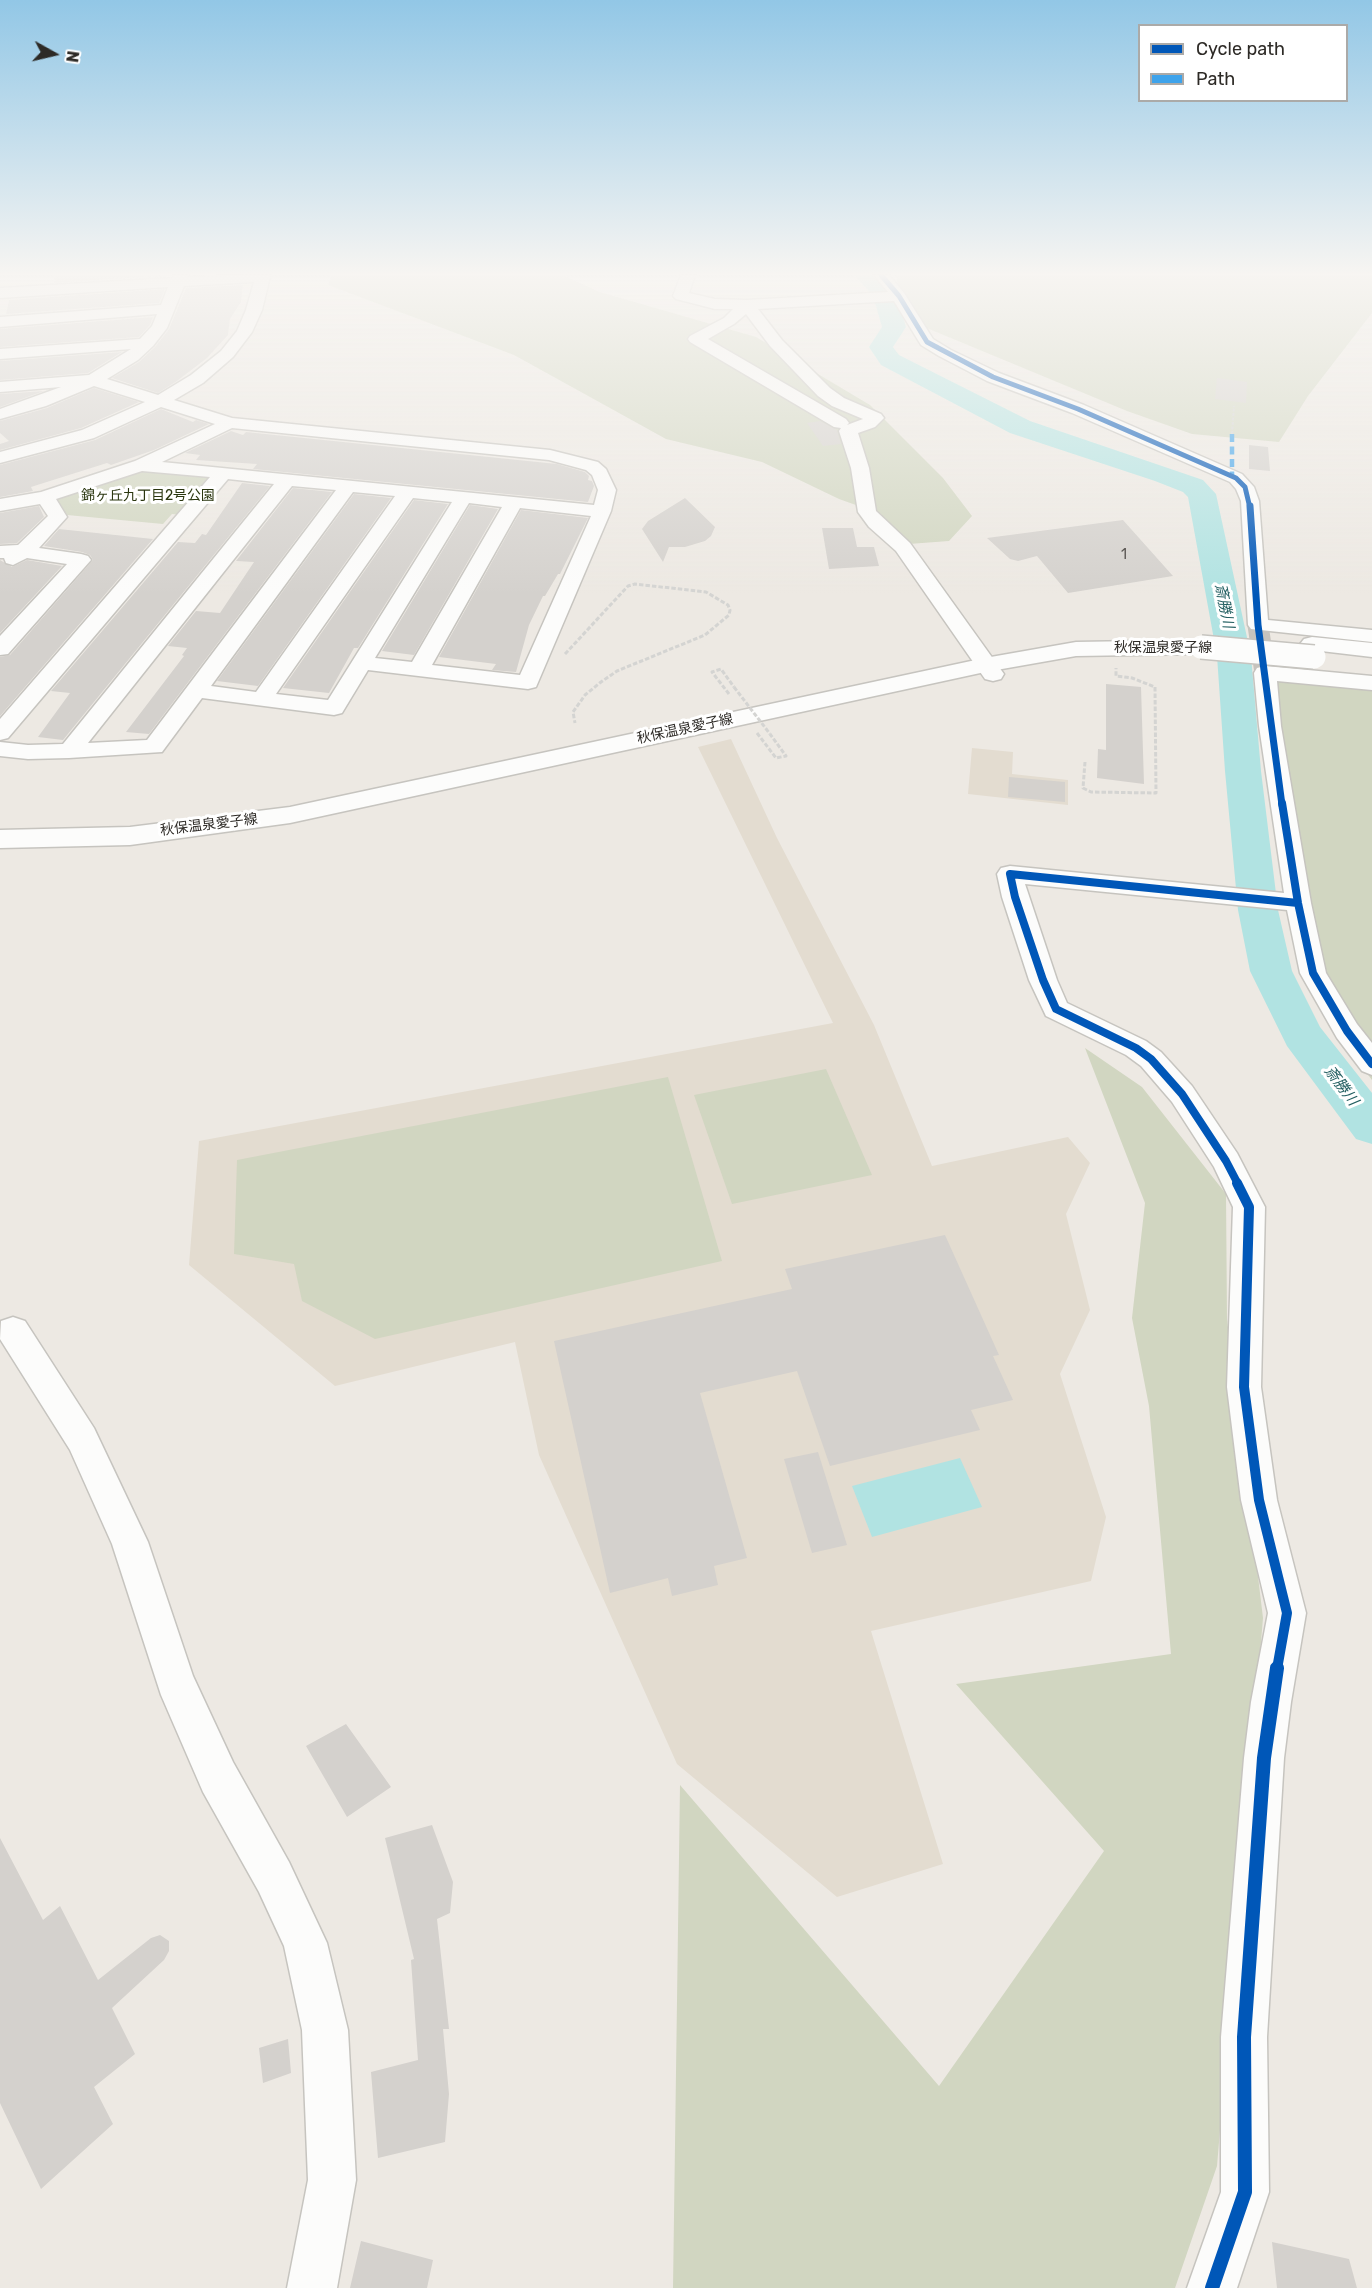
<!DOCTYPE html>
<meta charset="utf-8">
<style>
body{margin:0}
#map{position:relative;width:1372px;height:2288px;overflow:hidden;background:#ede9e3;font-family:Rubik,sans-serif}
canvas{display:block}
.legend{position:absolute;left:1138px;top:24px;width:210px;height:78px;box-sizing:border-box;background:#fff;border:2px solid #abaaa8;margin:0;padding:8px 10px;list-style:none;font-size:18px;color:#2d2a26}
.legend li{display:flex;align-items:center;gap:12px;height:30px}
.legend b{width:30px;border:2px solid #abaaa8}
.north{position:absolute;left:24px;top:24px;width:60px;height:60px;-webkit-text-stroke:4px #fff;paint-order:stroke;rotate:98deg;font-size:16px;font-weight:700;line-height:24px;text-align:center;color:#2d2a26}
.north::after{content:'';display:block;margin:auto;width:21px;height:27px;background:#2d2a26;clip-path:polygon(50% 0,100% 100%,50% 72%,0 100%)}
</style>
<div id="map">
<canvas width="1372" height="2288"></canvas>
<ul class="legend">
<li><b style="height:8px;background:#0057b8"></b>Cycle path</li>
<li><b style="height:8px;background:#3ea3eb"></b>Path</li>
</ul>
<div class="north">N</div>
</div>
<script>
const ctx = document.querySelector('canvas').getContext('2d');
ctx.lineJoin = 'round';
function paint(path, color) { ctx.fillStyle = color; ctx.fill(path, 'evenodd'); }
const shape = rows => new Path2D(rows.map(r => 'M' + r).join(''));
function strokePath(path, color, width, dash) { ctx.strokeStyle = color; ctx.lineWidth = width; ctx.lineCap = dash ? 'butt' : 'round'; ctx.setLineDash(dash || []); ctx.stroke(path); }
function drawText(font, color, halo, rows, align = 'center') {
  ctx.font = font + ' Rubik,"Noto Sans JP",sans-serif'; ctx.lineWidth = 6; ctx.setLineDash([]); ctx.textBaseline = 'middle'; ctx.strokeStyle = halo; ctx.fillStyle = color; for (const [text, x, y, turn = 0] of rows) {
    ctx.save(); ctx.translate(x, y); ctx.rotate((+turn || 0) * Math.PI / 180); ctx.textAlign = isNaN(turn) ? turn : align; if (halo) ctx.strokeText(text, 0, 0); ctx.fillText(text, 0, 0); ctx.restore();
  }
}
paint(shape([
 [731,739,777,838,874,1025,932,1166,1068,1137,1090,1163,1066,1214,1090,1310,1060,1374,1106,1517,1091,1581,871,1631,943,1864,837,1897,677,1764,539,1455,515,1342,335,1386,189,1265,199,1141,833,1023,698,747],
 [972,748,1013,752,1012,774,1068,780,1068,805,968,794]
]), '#e3dcd0');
paint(shape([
 [332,275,562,275,600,292,756,337,870,405,943,478,972,516,949,541,909,544,894,537,881,514,839,499,762,462,666,439,514,355,328,285],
 [895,275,1372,275,1372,313,1308,396,1279,442,1192,434,1127,411,917,324,902,296],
 [147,469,210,476,214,480,184,515,172,514,163,524,67,515,57,499,65,493],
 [1265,673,1372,683,1372,1080,1344,1043,1302,966],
 [1085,1048,1142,1087,1226,1194,1227,1319,1263,1618,1217,2166,1175,2288,673,2288,680,1785,939,2086,1104,1851,956,1684,1171,1654,1149,1406,1132,1318,1145,1203],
 [826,1069,872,1175,732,1204,694,1095],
 [668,1077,722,1261,375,1339,302,1301,294,1264,234,1254,237,1160]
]), '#d1d6c1');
paint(shape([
 [960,1458,982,1507,872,1537,852,1486]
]), '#b1e3e2');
paint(shape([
 [854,275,878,275,890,287,900,306,906,327,893,347,899,355,1030,421,1203,480,1216,494,1251,656,1261,771,1278,910,1292,971,1320,1027,1372,1093,1372,1144,1356,1139,1287,1046,1250,971,1238,910,1225,771,1217,656,1188,497,1183,492,1155,481,1010,433,881,365,869,347,882,327,876,306,868,290,854,275]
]), '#b1e3e2');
paint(shape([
 [55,275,170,275,54,283],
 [243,285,241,302,230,319,228,335,207,358,177,381,158,393,112,378,139,362,155,347,169,329,186,288],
 [165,289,159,303,6,314,9,300],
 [153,317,150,325,139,337,0,347,0,329],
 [122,352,88,373,0,380,0,361],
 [1217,378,1247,382,1246,403,1215,399],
 [94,388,139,402,81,428,0,450,0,444,9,441,0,433,0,421,47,408],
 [44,391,0,407,0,394],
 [161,409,193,422,196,420,209,424,154,450,111,465,107,463,31,487,33,491,0,497,0,465,95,440],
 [820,421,837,430,841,444,823,446,807,423],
 [231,431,243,435,246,432,557,464,585,472,589,476,588,480,592,481,594,486,588,502,253,469,257,464,196,460,200,455,185,453],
 [1249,445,1268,447,1270,471,1249,469],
 [242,483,270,486,63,740,38,737,70,693,51,691,178,542,195,543,202,534,206,535],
 [293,488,332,492,149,734,126,732,184,656,182,655,187,648,168,646,196,611,220,613,254,562,236,561],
 [354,494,391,498,258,686,217,681],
 [685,498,715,527,711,536,705,541,685,547,669,547,663,562,642,529,648,521],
 [414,500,448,504,358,648,354,648,329,693,283,688],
 [470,505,498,509,414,655,382,651],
 [39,506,44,517,17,543,0,544,0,513],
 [521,510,588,518,560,574,558,574,545,596,543,596,529,625,516,672,492,670,496,664,439,657],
 [1123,520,1173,576,1068,593,1037,556,1018,561,1010,559,987,538],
 [822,528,853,528,857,547,874,547,879,566,829,569],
 [59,529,153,539,0,716,0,657,10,655,93,560,90,555,82,552,44,546],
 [0,560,12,567,27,560,62,566,0,633],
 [1106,684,1141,687,1144,784,1097,778,1098,749,1106,750],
 [1009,777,1065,782,1065,802,1008,797],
 [945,1235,999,1355,993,1356,1013,1400,971,1410,980,1430,830,1466,797,1371,700,1393,747,1558,714,1566,718,1585,672,1596,668,1578,610,1593,554,1341,792,1289,785,1269],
 [818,1452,847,1545,812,1553,784,1459],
 [346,1724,391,1787,347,1817,306,1746],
 [432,1825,453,1882,450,1913,437,1919,449,2029,443,2029,449,2094,445,2142,378,2158,371,2072,418,2060,411,1960,414,1959,385,1838],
 [0,1838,43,1920,60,1906,98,1980,151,1938,160,1935,169,1941,169,1951,164,1960,112,2008,135,2054,94,2087,113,2124,41,2189,0,2103],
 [288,2039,291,2073,263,2083,259,2048],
 [361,2241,433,2260,427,2288,350,2288],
 [1272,2242,1349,2259,1357,2288,1277,2288]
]), '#d4d1cd');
strokePath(shape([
 [1258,625,1265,673]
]), '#c7c3bd', 21, [21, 10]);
const minor = shape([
 [174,275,188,275,187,277,270,275,270,277,262,310,252,332,233,357,203,383,174,400,232,418,550,450,598,462,606,469,616,490,611,511,536,687,528,689,368,670,342,713,334,715,202,698,162,752,69,758,28,759,0,756,0,742,28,745,63,744,274,484,228,479,8,738,0,740,0,719,210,477,142,471,56,499,67,517,39,548,81,554,88,556,91,560,8,654,0,655,0,636,67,564,27,558,13,565,6,563,4,558,0,558,0,546,18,545,48,516,40,504,0,511,0,499,41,492,135,461,215,424,161,407,94,438,0,463,0,452,82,430,145,402,94,386,46,406,0,419,0,409,61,387,0,392,0,382,89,375,131,349,0,359,0,349,140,339,152,326,157,314,0,327,0,317,161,305,168,287,0,298,0,288,172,278,174,275],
 [254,282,246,310,237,331,221,351,191,375,158,395,107,379,138,360,153,346,167,328,184,286,254,282],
 [232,428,549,460,586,470,592,475,598,490,594,505,162,462,232,428],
 [292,486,336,490,147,740,88,743,292,486],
 [353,492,395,496,256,692,211,686,353,492],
 [413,498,452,502,328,700,276,694,413,498],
 [469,503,502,507,412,662,375,658,469,503],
 [520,508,591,516,520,675,432,665,520,508],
 [681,275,695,275,689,293,715,299,747,300,888,292,874,275,889,275,904,293,933,339,951,350,999,373,1084,405,1242,474,1254,487,1259,501,1268,620,1372,630,1372,642,1251,629,1248,625,1241,501,1236,489,1230,482,1072,413,987,381,939,356,921,345,894,301,758,309,782,340,830,388,844,398,881,414,884,418,875,427,858,433,869,468,876,511,910,543,1004,674,1001,679,993,681,985,679,896,551,869,527,858,512,851,468,839,431,841,428,834,427,690,342,688,339,690,336,724,318,733,309,715,309,676,299,673,296,681,275],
 [746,314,770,346,818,396,832,406,863,419,847,425,849,423,846,419,708,339,734,324,746,314],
 [1265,666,1372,676,1372,690,1277,681,1281,726,1311,903,1326,973,1357,1024,1372,1043,1372,1075,1362,1071,1337,1038,1300,973,1287,910,1025,884,1057,980,1067,1003,1146,1041,1161,1052,1192,1086,1237,1153,1265,1207,1261,1387,1277,1500,1306,1613,1291,1702,1284,1758,1267,2037,1269,2192,1237,2288,1187,2288,1221,2192,1221,2037,1244,1758,1251,1702,1268,1613,1241,1500,1227,1387,1233,1207,1214,1167,1172,1102,1141,1066,1126,1055,1046,1016,1029,980,1002,897,997,874,1001,868,1010,866,1284,893,1259,726,1254,673,1257,668,1265,666],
 [13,1317,25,1321,94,1428,148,1542,193,1676,233,1762,289,1862,327,1943,348,2030,356,2180,337,2288,287,2288,308,2180,302,2030,284,1946,259,1892,203,1792,161,1695,112,1544,70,1450,0,1339,1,1321,13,1317]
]);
const major = shape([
 [1312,637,1372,643,1372,657,1304,649,1300,644,1304,639,1312,637],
 [1201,640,1209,642,1213,647,1209,652,1201,654,1076,656,985,672,290,823,130,845,0,848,0,830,130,827,290,807,985,658,1076,642,1201,640]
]);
strokePath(minor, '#c6c4bf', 3);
strokePath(major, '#c6c4bf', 3);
strokePath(shape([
 [1232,434,1234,406]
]), '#d4d4d2', 2, [3, 1.5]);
strokePath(shape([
 [565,654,628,586,635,584,706,592,728,605,730,610,729,615,705,635,617,671,601,682,585,695,573,712,575,723],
 [729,694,712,672,721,669,734,687],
 [757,733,776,758,786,756,770,734],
 [1085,762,1083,788,1091,792,1156,793,1155,687,1132,678,1116,676,1116,668]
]), '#d4d4d2', 3, [4.5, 2]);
paint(minor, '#fcfcfb');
paint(major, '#fcfcfb');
const majorBridge = shape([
 [1201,647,1314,657]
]);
strokePath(majorBridge, '#c6c4bf', 26, []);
strokePath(shape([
 [734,687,770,734]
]), '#d4d4d2', 3, [4.5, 2]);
strokePath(majorBridge, '#fcfcfb', 23);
strokePath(shape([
 [1232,434,1232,476]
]), '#3ea3eb', 4.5, [8, 4.5]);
strokePath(shape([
 [881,275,899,296,927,342,993,377,1078,409,1236,478,1245,487,1250,508]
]), '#0057b8', 5);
strokePath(shape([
 [1250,506,1258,625,1282,805]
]), '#0057b8', 7);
strokePath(shape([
 [1282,803,1298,903,1313,973,1347,1031,1372,1064],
 [1238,1184,1226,1161,1182,1094,1151,1059,1136,1048,1056,1009,1043,980,1015,897,1010,874,1298,903]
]), '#0057b8', 8);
strokePath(shape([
 [1237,1183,1249,1207,1244,1387,1259,1500,1287,1613,1277,1669]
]), '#0057b8', 10);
strokePath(shape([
 [1212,2288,1245,2192,1244,2037,1264,1758,1277,1668]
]), '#0057b8', 14);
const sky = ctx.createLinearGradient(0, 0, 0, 595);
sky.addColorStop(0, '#92c7e6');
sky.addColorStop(0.46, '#f7f5f2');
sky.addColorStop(1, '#f7f5f200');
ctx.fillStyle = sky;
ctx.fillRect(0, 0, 1372, 595);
drawText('14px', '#2a360f', '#fff', [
 ["錦ヶ丘九丁目2号公園",148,496]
]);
drawText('14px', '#5a5753', null, [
 ["1",1124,555]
]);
drawText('14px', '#2d2a26', '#fff', [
 ["秋保温泉愛子線",1163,648],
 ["秋保温泉愛子線",685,729,-12],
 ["秋保温泉愛子線",209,825,-7]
]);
drawText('italic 15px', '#235f61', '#fff', [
 ["斎勝川",1224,606,79],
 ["斎勝川",1341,1086,53]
]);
</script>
